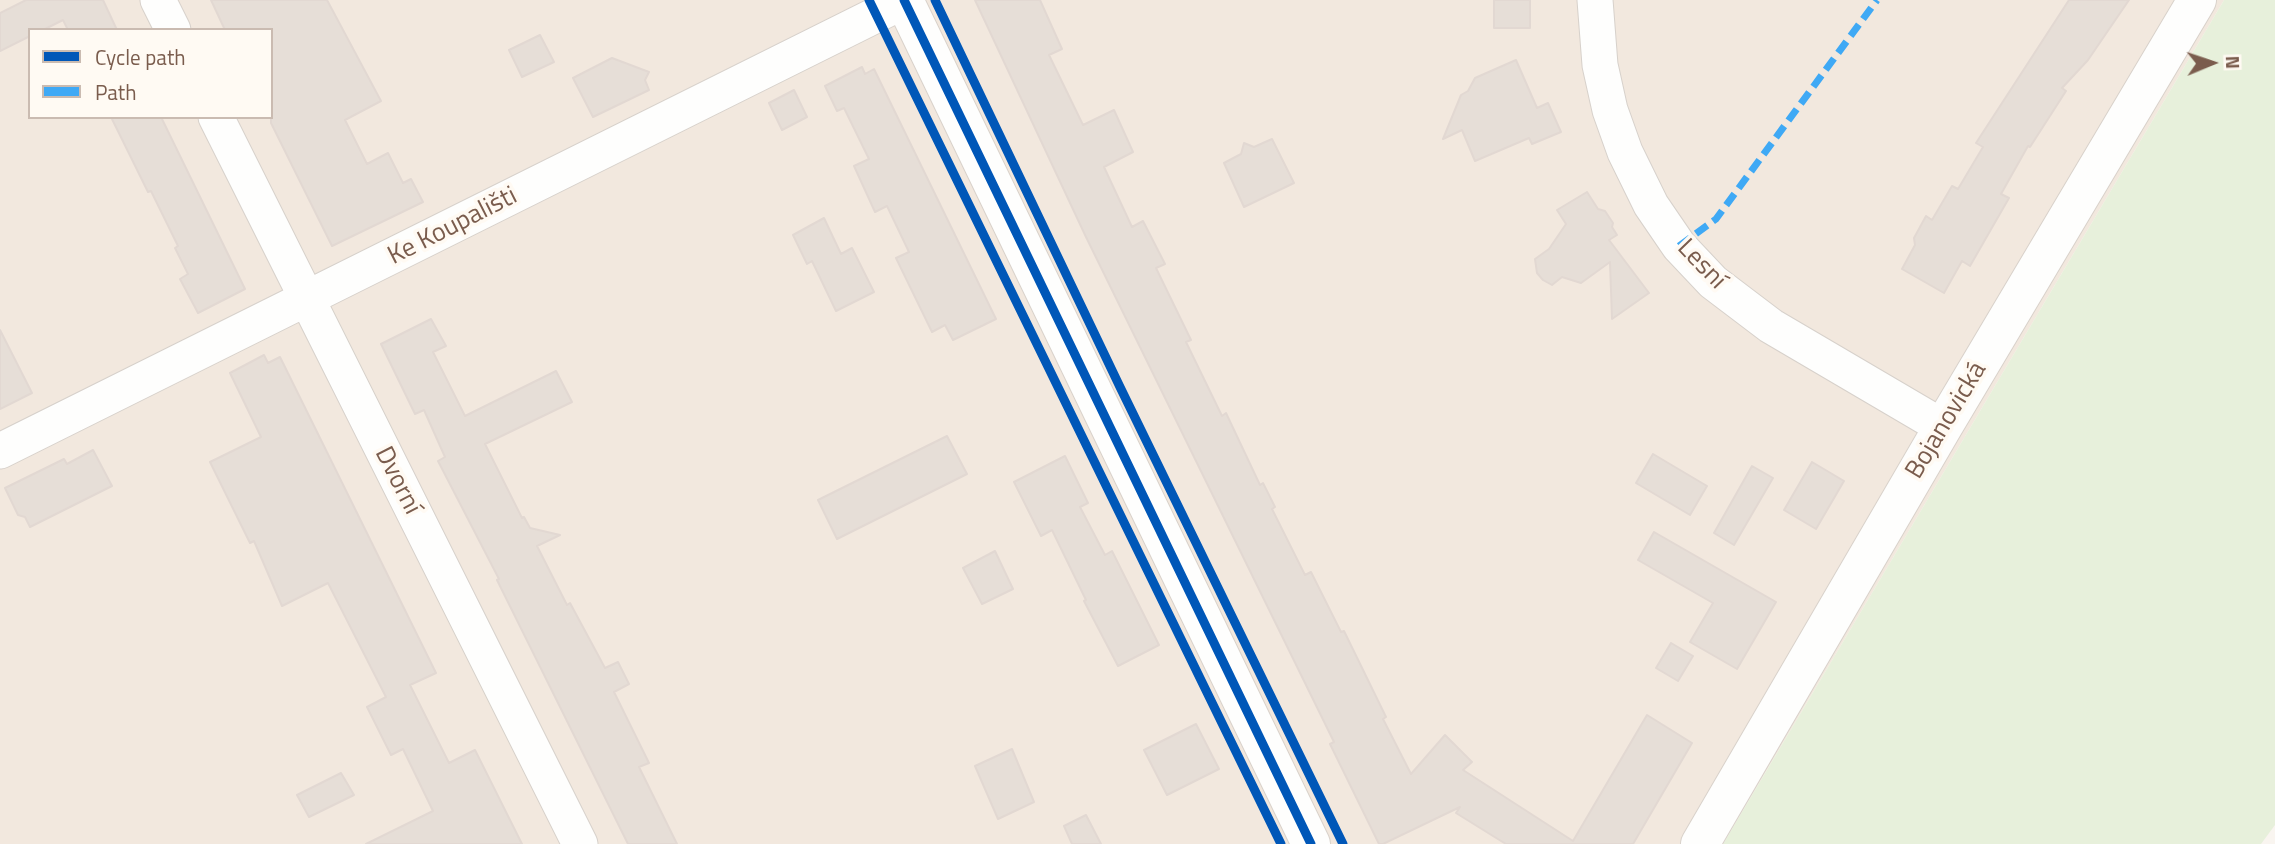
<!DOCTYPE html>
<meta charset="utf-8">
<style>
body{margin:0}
#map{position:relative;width:2275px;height:844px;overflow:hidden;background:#f9f5f0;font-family:"Titillium Web",sans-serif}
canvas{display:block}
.legend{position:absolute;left:28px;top:28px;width:245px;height:91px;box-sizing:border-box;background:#fffaf3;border:2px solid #cabbb1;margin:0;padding:9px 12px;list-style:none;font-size:21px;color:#7a5c4d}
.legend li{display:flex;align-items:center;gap:14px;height:35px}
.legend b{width:35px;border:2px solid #cabbb1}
.north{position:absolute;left:2177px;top:28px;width:70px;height:70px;-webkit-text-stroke:5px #fffaf3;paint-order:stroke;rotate:88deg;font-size:19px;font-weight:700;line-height:28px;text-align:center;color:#7a5c4d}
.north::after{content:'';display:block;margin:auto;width:24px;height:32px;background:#7a5c4d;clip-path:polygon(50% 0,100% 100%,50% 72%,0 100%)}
</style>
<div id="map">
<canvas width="2275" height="844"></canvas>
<ul class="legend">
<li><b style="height:9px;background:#0057b8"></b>Cycle path</li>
<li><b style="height:9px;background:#3fa9f5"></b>Path</li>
</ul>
<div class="north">N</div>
</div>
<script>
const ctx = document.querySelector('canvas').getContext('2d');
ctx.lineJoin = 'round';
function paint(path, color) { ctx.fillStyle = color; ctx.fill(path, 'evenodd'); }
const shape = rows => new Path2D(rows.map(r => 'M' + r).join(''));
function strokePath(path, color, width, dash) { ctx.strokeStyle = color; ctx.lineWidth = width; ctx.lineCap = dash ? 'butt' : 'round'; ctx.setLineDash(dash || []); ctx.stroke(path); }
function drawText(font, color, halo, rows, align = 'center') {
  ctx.font = font + ' "Titillium Web",sans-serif'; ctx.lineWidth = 7; ctx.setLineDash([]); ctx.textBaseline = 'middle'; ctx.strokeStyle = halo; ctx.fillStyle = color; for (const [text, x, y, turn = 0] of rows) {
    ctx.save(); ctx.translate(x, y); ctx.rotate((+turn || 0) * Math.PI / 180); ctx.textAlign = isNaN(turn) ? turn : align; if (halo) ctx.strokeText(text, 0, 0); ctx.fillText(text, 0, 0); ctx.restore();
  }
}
paint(shape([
 [0,0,2224,0,1723,844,0,844],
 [30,30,271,30,271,117,30,117]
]), '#f2e8de');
paint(shape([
 [2224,0,2275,0,2275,825,2261,844,1723,844]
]), '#e7f0db');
const building = shape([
 [26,0,103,0,117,30,68,30,63,20,43,30,30,30,30,36,0,51,0,13,26,0],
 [211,0,327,0,381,101,345,120,367,164,388,153,403,183,411,179,423,202,332,246,271,123,271,30,225,30,211,0],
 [975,0,1040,0,1062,49,1049,55,1083,125,1114,110,1133,152,1104,167,1132,227,1143,221,1165,264,1156,268,1191,340,1186,342,1222,416,1226,413,1260,485,1263,483,1275,507,1272,509,1305,575,1311,572,1341,632,1344,631,1386,717,1383,719,1411,774,1445,735,1472,762,1463,770,1573,841,1647,715,1692,743,1633,844,1506,844,1456,813,1460,807,1383,844,1379,844,1330,744,1334,742,1086,237,975,0],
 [1494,0,1530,0,1530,28,1494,28,1494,0],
 [2069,0,2129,0,2088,60,2062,88,2066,91,2030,147,2028,146,2001,194,2009,198,1970,266,1962,261,1944,293,1902,269,1915,245,1914,238,1926,216,1932,220,1952,186,1958,189,1983,147,1976,143,2069,0],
 [540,35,554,62,522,77,509,50,540,35],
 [612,58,649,72,645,80,649,90,593,117,573,78,612,58],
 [1516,60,1537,108,1548,103,1561,132,1532,144,1529,138,1475,161,1462,130,1443,139,1461,95,1468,91,1475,78,1516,60],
 [862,67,865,74,874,69,996,319,953,340,945,325,932,332,896,258,909,252,887,206,875,212,854,166,869,159,844,108,837,111,825,86,862,67],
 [794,90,807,117,782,130,769,103,794,90],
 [111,117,161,117,245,289,198,313,180,279,188,274,175,248,178,246,151,191,148,192,111,117],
 [1272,139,1294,183,1244,207,1224,163,1241,154,1244,143,1254,147,1272,139],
 [1587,192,1598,209,1605,211,1613,223,1612,227,1617,235,1609,240,1649,293,1612,319,1610,262,1581,283,1562,277,1552,285,1543,280,1537,273,1535,259,1549,249,1566,224,1557,210,1587,192],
 [824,218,841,254,852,248,874,292,836,311,812,261,807,264,793,235,824,218],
 [431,319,446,346,433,352,465,416,556,371,572,402,485,444,522,518,524,517,530,528,560,535,537,546,567,605,570,603,605,668,618,662,629,684,614,692,649,763,639,767,677,844,628,844,497,580,499,579,438,461,445,457,424,410,415,414,381,344,431,319],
 [0,330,32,393,0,409,0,330],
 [264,355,268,363,280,357,436,673,410,685,449,763,475,750,522,844,366,844,433,811,403,749,391,755,367,707,386,697,328,583,282,606,254,541,250,543,210,462,261,437,230,373,264,355],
 [947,436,967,474,837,539,818,500,947,436],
 [93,450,112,486,30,527,25,517,18,515,5,488,64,459,67,464,93,450],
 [1653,454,1707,486,1690,515,1636,483,1653,454],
 [1065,456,1088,503,1080,507,1105,555,1112,551,1159,645,1118,666,1084,601,1086,600,1052,530,1041,536,1014,482,1065,456],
 [1812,462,1844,481,1816,529,1784,510,1812,462],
 [1752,466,1773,478,1734,545,1714,533,1752,466],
 [1654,532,1776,602,1737,669,1690,642,1713,603,1638,560,1654,532],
 [995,551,1013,589,982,604,963,568,995,551],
 [1671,643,1693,656,1678,681,1656,668,1671,643],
 [1196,724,1219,769,1167,795,1144,750,1196,724],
 [1012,749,1034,802,998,819,975,766,1012,749],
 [341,773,354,795,309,817,297,795,341,773],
 [1086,815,1101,844,1072,844,1064,826,1086,815]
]);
paint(building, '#e6ded7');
strokePath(building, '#e2d8d2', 2);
const street = shape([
 [158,0,173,30],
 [1595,0,1600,65,1610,110,1625,152,1651,205,1679,246,1713,282,1771,326,1943,427],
 [216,117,580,844],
 [0,451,904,1]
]);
const secondary = shape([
 [904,0,1311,844],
 [1700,844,1943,427,2197,0]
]);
strokePath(street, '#d7d1cb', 37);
strokePath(secondary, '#d9d2cb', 40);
strokePath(street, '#fefefd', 35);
strokePath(secondary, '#fefefd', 38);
strokePath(shape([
 [1679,246,1716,219,1877,0]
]), '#3fa9f5', 7, [14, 7]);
strokePath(shape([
 [869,0,1281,844],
 [904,0,1311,844],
 [935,0,1120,387,1343,844]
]), '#0057b8', 9);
drawText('26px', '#7a5c4d', '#fffaf3', [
 ["Ke Koupališti",453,227,-27],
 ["Lesní",1701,265,46],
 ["Bojanovická",1947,421,-59],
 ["Dvorní",397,481,63]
]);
</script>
